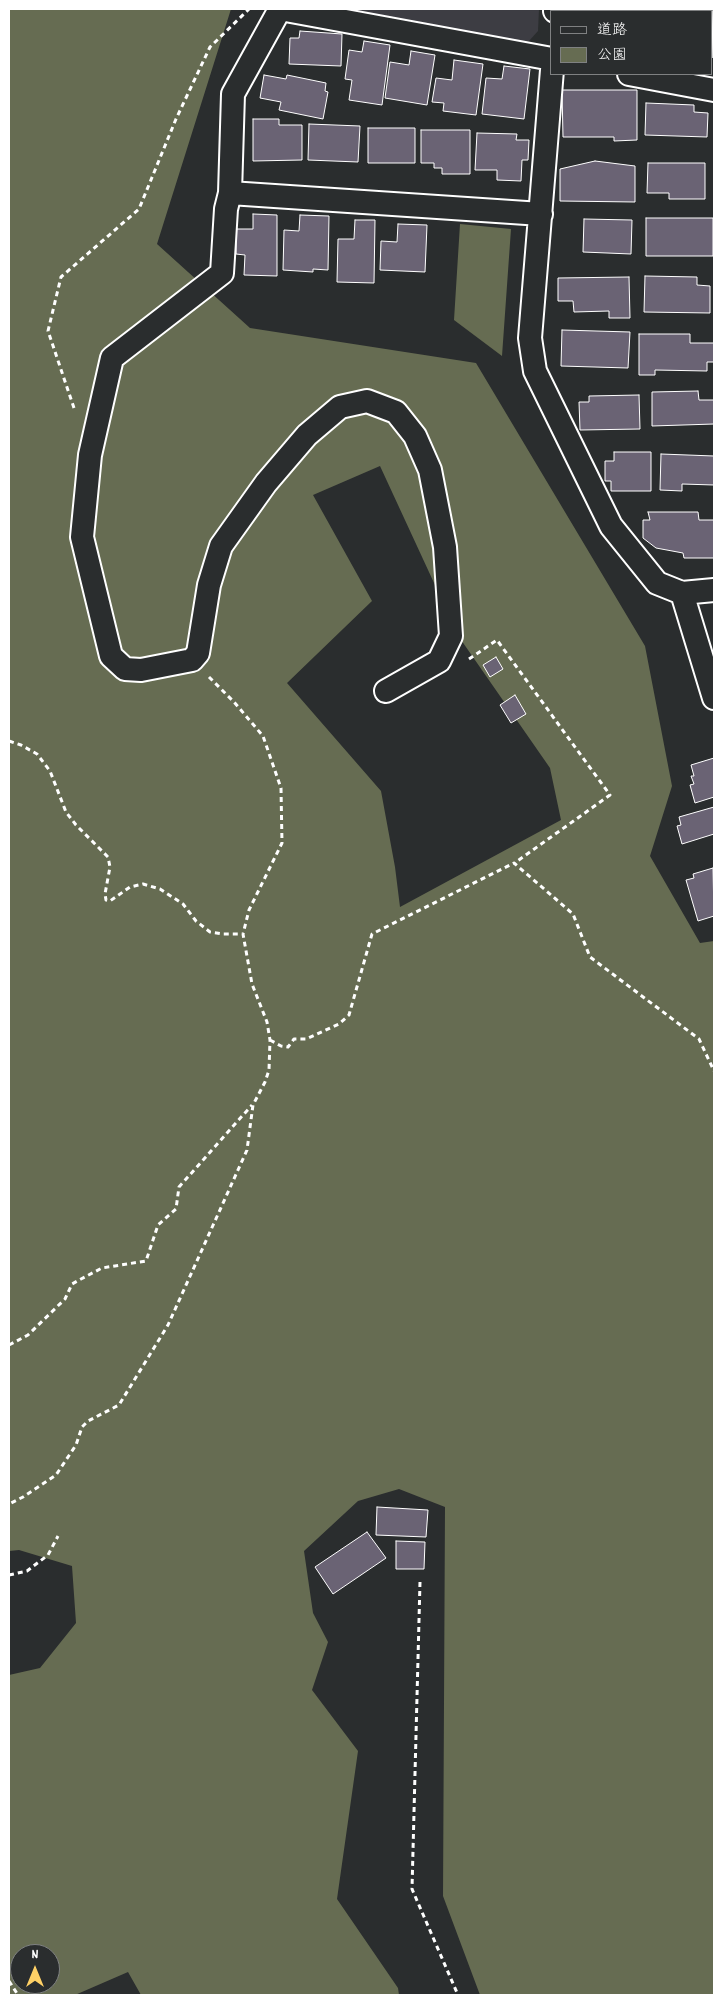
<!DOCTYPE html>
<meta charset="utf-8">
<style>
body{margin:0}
#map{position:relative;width:723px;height:2004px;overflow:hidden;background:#2a2d2e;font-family:Dekko,"Klee One",sans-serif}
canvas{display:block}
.frame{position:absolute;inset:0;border:10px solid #fff;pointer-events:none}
.legend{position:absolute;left:550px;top:10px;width:162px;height:65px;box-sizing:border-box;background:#2a2d2e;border:1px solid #7f8182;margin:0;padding:6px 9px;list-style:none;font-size:15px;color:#fff}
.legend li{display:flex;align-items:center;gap:10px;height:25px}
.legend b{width:25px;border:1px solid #7f8182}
.north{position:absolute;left:10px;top:1944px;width:50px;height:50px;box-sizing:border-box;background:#2a2d2e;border:1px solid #7f8182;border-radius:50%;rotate:0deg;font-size:14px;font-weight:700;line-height:20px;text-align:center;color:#fff}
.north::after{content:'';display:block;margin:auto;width:18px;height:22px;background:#ffd166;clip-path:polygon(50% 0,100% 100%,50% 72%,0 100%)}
</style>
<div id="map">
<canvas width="723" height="2004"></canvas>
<div class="frame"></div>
<ul class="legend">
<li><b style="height:6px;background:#2a2d2e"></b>道路</li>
<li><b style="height:14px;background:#666c52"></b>公園</li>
</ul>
<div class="north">N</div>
</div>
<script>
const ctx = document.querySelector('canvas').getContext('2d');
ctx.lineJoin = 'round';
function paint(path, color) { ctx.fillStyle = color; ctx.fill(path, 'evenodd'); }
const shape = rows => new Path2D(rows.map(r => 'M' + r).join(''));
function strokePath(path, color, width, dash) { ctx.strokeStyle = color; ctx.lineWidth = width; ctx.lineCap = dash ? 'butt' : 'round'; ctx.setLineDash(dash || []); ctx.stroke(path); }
paint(shape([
 [335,9,539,9,538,31,529,41,520,45]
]), '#3d3d43');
paint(shape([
 [9,9,231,9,157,244,250,328,476,363,645,646,672,786,650,856,700,943,714,941,714,1995,480,1995,443,1896,445,1507,399,1489,358,1501,304,1551,313,1613,328,1642,312,1690,358,1751,337,1899,398,1988,399,1995,141,1995,128,1972,75,1995,9,1995,9,1675,40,1668,76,1623,72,1566,19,1550,9,1551],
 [380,466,459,637,550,768,561,820,400,907,395,867,381,791,287,683,372,601,313,495],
 [20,1954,50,1954,50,1984,20,1984],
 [460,224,511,229,502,356,454,320]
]), '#666c52');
const building = shape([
 [576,9,640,9,640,11,576,11,576,9],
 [647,9,712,9,713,58,712,11,647,11,647,9],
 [300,31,342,34,341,66,289,64,290,38,299,38,300,31],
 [364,41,390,45,382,105,349,100,352,80,345,79,349,50,362,52,364,41],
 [411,51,435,55,427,105,385,98,390,62,409,65,411,51],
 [454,60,483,64,476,115,443,111,444,103,432,102,436,78,452,80,454,60],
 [504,66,530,69,524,119,482,114,486,78,502,79,504,66],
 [264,75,286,79,287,75,326,83,325,91,328,92,323,119,279,110,281,102,260,98,264,75],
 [562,90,637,90,637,140,614,141,614,137,563,137,562,90],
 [646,103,694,105,694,112,708,113,707,137,645,135,646,103],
 [253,119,279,119,279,125,302,125,302,160,253,161,253,119],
 [309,124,360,126,358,162,308,160,309,124],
 [368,128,415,128,415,163,368,163,368,128],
 [421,130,470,130,470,174,442,174,442,168,434,168,434,163,421,163,421,130],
 [477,133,517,134,516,140,529,140,528,160,522,160,521,181,497,180,497,170,475,170,477,133],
 [595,161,635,166,635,202,560,201,560,169,595,161],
 [648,163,705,163,705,199,669,199,669,193,647,193,648,163],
 [253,214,277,215,277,276,244,275,245,255,236,254,236,229,253,229,253,214],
 [300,215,329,216,328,270,313,269,313,272,283,270,284,230,299,231,300,215],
 [646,218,713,218,713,256,646,256,646,218],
 [584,219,632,220,631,254,583,252,584,219],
 [355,220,375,220,374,283,337,282,338,239,354,239,355,220],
 [398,224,427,225,425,272,380,270,381,241,397,242,398,224],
 [645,276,697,277,697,285,710,286,710,313,644,312,645,276],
 [629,277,630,318,609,318,609,311,574,312,573,301,558,301,558,278,629,277],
 [562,330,630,332,628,368,561,366,562,330],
 [639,334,690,334,690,343,714,343,714,362,707,362,707,371,655,370,655,375,639,375,639,334],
 [698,391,699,400,714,400,714,424,652,426,652,392,698,391],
 [639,395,640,429,580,430,579,402,589,402,589,396,639,395],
 [614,452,651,452,651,491,611,491,611,481,605,481,605,461,614,461,614,452],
 [661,454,714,456,714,485,682,484,682,491,660,490,661,454],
 [648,512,698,512,699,520,714,520,714,558,684,558,683,553,656,548,643,538,643,520,650,520,648,512],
 [496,657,503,669,490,677,483,665,496,657],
 [515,695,526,714,511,723,500,705,515,695],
 [714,758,714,797,695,803,690,785,694,784,691,776,694,776,691,765,714,758],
 [714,807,714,834,682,844,677,826,681,825,679,817,714,807],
 [713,868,714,916,698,921,686,880,694,878,693,874,713,868],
 [377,1507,428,1510,426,1537,376,1535,377,1507],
 [367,1532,386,1558,333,1594,315,1567,367,1532],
 [396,1541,425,1542,424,1569,396,1569,396,1541]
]);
paint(building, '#6a6374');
strokePath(building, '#fff', 1);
const minor = shape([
 [280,9,233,94,230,193,541,214],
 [280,9,552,59],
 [555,11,556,9],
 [552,70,530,338,535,371,611,526,657,583,682,593,714,590],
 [629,74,714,90],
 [230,193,226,209,222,273,112,358,90,455,82,537,111,656,125,669,141,670,192,660,198,653,209,585,221,546,266,483,307,435,340,407,367,401,396,412,415,436,430,470,445,547,451,636,439,661,386,691],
 [682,593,714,698]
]);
strokePath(minor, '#fff', 26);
strokePath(shape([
 [74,408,48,331,61,277,139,209,176,119,210,47,249,9],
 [469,659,497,640,610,795,516,862],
 [209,677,234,702,263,736,281,788,282,843,249,910,243,934],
 [9,741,21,745,37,754,50,771,66,812,76,825,108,857,110,867,105,894,106,900,110,901,130,887,143,884,160,889,183,904,196,921,210,932,223,934,243,934,252,984,267,1022,270,1040,269,1070,265,1082,253,1105,247,1150,168,1325,119,1405,88,1421,82,1427,76,1445,56,1475,23,1497,9,1504],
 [270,1040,281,1046,288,1047,294,1039,306,1039,339,1024,349,1015,372,934,514,863,573,914,590,957,699,1039,714,1071],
 [9,1345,28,1335,65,1299,72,1284,81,1279,102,1268,146,1261,158,1225,176,1209,179,1187,252,1105],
 [9,1575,27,1571,48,1555,58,1536],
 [420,1582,412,1889,458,1995],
 [9,1981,18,1995]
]), '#fff', 3, [5, 4]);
strokePath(minor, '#2a2d2e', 22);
</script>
